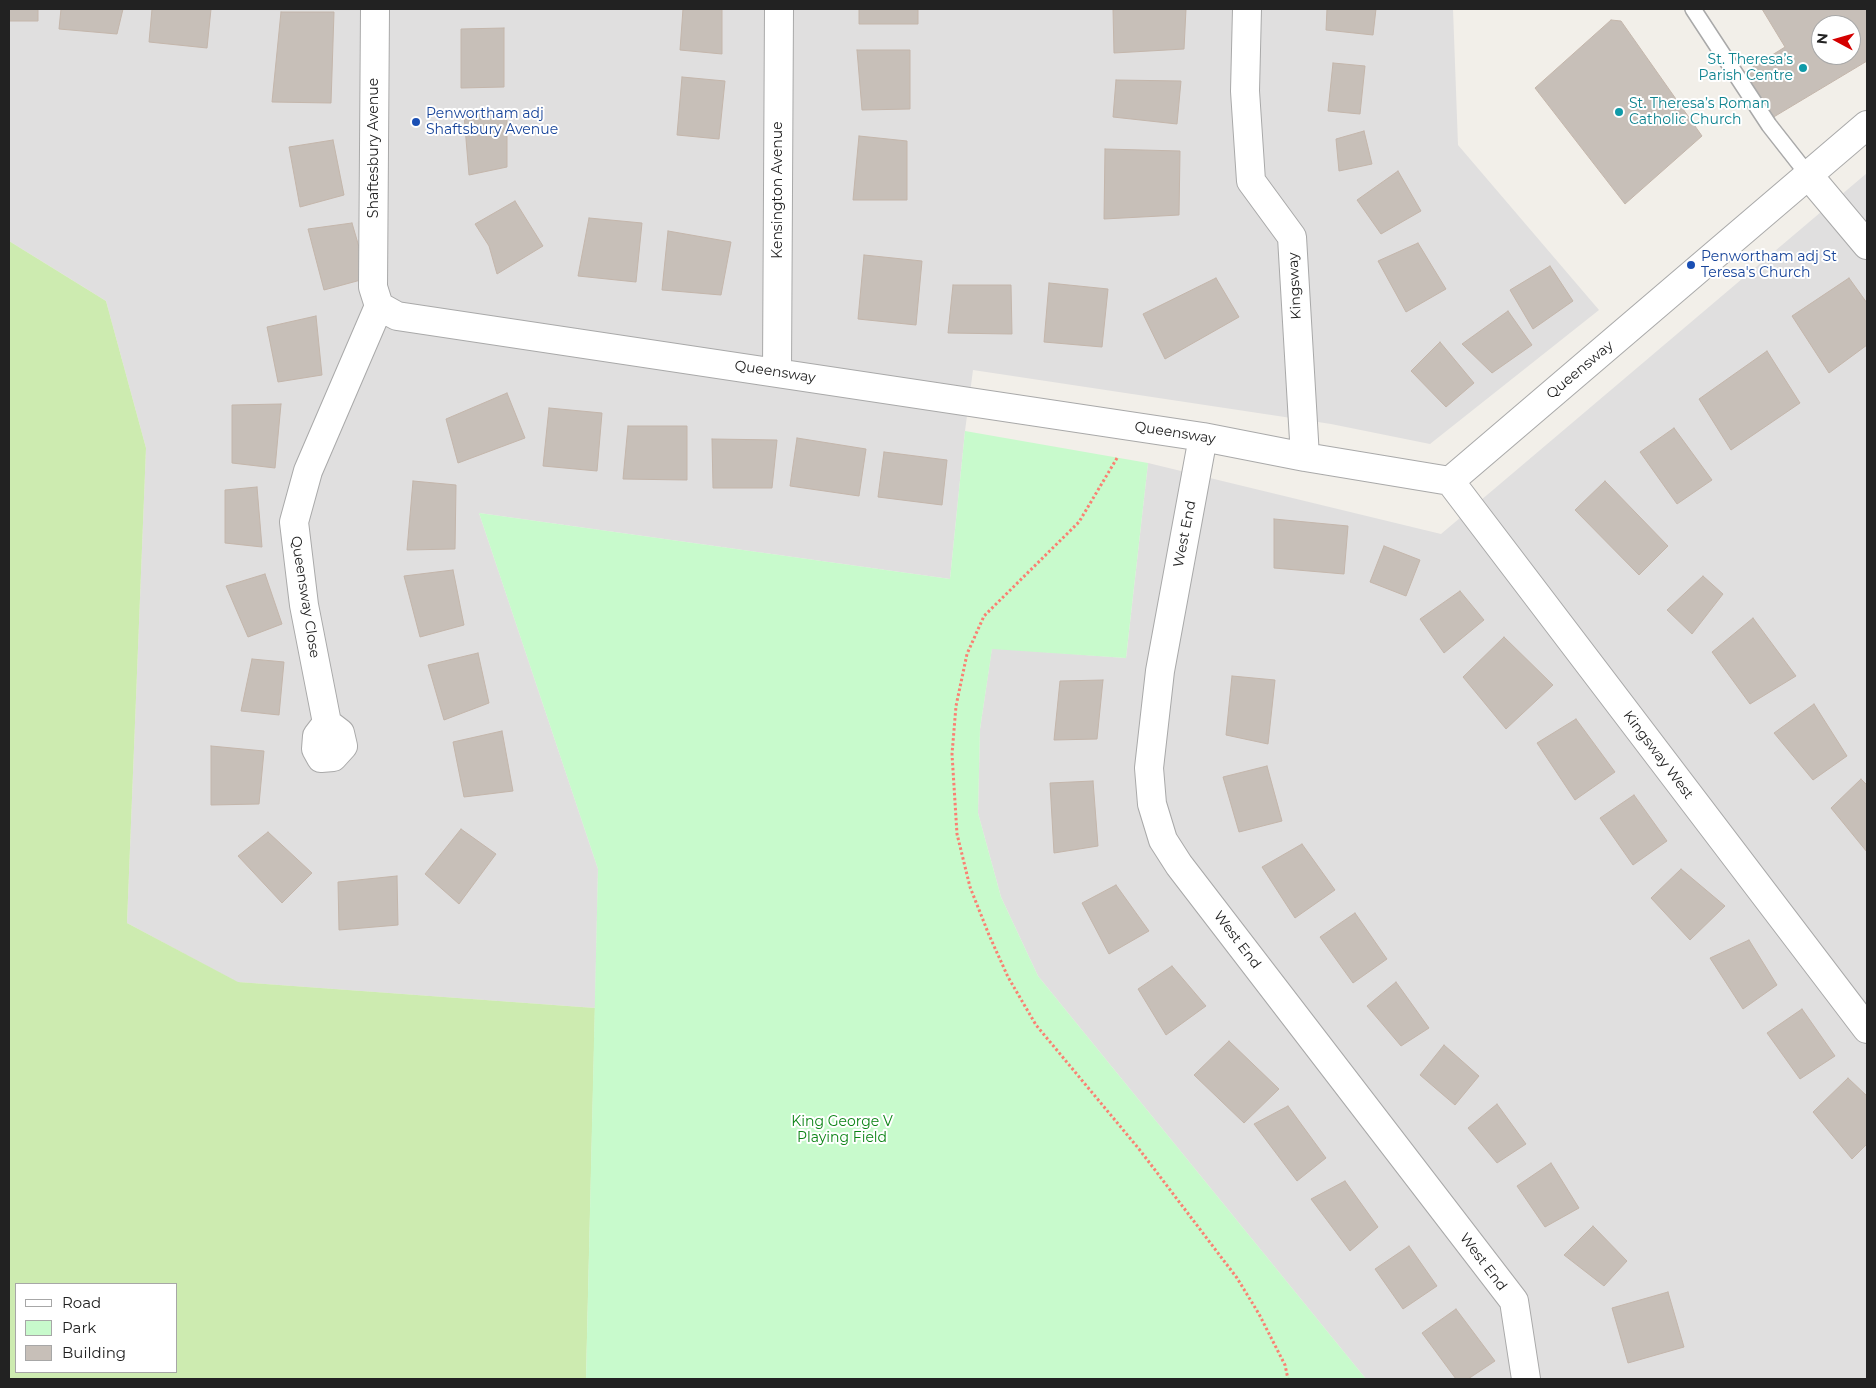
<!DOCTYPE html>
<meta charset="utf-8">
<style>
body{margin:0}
#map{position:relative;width:1876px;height:1388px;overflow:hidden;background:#f2efe9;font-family:Montserrat,sans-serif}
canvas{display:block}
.frame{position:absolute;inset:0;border:10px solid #222;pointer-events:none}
.legend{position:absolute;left:15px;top:1283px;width:162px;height:90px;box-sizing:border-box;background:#fff;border:1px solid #a7a7a7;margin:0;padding:6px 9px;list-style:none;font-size:15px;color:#222}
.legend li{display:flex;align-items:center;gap:10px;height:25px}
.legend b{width:25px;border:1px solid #a7a7a7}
.north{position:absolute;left:1811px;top:15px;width:50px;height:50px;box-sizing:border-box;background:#fff;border:1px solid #a7a7a7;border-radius:50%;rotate:276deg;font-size:14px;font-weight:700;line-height:20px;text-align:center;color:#222}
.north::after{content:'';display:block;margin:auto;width:18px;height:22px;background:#d40000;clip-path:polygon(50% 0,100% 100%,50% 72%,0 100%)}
</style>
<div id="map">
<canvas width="1876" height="1388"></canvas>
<div class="frame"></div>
<ul class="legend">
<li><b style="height:6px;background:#fff"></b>Road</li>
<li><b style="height:14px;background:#c8facc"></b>Park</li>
<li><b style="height:14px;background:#c7bfb8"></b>Building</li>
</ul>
<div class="north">N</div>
</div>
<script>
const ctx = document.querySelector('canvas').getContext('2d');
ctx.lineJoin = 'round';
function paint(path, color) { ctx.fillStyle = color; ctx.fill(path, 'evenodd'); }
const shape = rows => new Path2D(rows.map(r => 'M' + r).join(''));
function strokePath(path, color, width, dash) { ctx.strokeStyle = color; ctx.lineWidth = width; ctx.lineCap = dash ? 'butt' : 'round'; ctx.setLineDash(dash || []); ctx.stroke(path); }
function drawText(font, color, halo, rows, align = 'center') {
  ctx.font = font + ' Montserrat,sans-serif'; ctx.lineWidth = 4; ctx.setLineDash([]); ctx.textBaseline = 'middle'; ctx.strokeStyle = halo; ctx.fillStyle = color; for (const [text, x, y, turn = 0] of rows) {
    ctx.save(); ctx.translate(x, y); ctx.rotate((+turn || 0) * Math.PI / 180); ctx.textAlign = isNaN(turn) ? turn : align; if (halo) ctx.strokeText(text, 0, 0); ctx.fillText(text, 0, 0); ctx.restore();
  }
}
paint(shape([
 [9,9,1453,9,1458,145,1599,310,1430,444,1331,424,973,370,965,431,950,579,479,513,598,869,595,1008,237,982,127,923,146,448,106,301,9,241],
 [1867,173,1867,1379,1366,1379,1038,976,1001,897,978,813,980,729,992,648,1126,658,1148,463,1441,534]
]), '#e0dfdf');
paint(shape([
 [9,241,106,301,146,448,127,923,238,982,595,1008,586,1379,9,1379],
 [16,1284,176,1284,176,1372,16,1372]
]), '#cdebb0');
paint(shape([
 [965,431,1148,463,1126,658,992,649,980,729,978,813,1001,897,1038,976,1366,1379,586,1379,598,869,479,513,950,579]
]), '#c8facc');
const building = shape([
 [9,9,38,9,38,21,9,21,9,9],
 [61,9,123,9,117,34,59,29,61,9],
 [152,9,211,9,207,48,149,42,152,9],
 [683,9,722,9,722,54,680,50,683,9],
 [859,9,918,9,918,24,859,24,859,9],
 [1113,9,1186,9,1184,49,1114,53,1113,9],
 [1327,9,1376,9,1373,35,1326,30,1327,9],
 [1762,9,1867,9,1867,61,1767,121,1740,75,1785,47,1762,9],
 [1821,25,1851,25,1851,55,1821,55,1821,25],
 [281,12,334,12,331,103,272,102,281,12],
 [1611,20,1621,21,1702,136,1625,204,1535,88,1611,20],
 [504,28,504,87,461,88,461,29,504,28],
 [857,50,910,50,910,109,862,110,857,50],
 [1333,63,1365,66,1360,114,1328,111,1333,63],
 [682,77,725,81,719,139,677,135,682,77],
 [1116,80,1181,81,1177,124,1113,117,1116,80],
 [507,114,507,167,469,175,464,115,507,114],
 [1364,131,1372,164,1339,171,1336,139,1364,131],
 [859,136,907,141,907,200,853,200,859,136],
 [333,140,344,195,300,207,289,147,333,140],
 [1105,149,1180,151,1179,215,1104,219,1105,149],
 [1398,171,1421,211,1381,234,1357,200,1398,171],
 [515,201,543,246,497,274,489,246,475,224,515,201],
 [589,218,642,223,636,282,578,276,589,218],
 [352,223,368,278,324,290,308,229,352,223],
 [668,231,731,242,721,295,662,290,668,231],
 [1418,243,1446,289,1406,312,1378,261,1418,243],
 [864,255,922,261,916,325,858,319,864,255],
 [1550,266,1573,301,1533,329,1510,290,1550,266],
 [1216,278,1239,317,1165,359,1143,314,1216,278],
 [1849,278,1867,303,1867,345,1829,373,1792,316,1849,278],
 [1049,283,1108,289,1102,347,1044,342,1049,283],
 [953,285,1011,285,1012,334,948,333,953,285],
 [1508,311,1532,345,1492,373,1462,344,1508,311],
 [316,316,322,375,278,382,267,327,316,316],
 [1440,342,1474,383,1446,407,1411,371,1440,342],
 [1767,351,1800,403,1731,450,1699,399,1767,351],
 [507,393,525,438,458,463,446,419,507,393],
 [281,404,275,468,232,463,232,405,281,404],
 [549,408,602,413,597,471,543,466,549,408],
 [628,426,687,426,687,480,623,479,628,426],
 [1674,428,1712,480,1677,504,1640,452,1674,428],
 [797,438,866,449,859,496,790,486,797,438],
 [712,439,777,440,772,488,713,488,712,439],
 [884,452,947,460,942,505,878,497,884,452],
 [413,481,456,485,455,549,407,550,413,481],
 [1605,481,1668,546,1639,575,1575,510,1605,481],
 [257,487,262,547,225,543,225,490,257,487],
 [1274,519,1348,526,1344,574,1274,568,1274,519],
 [1384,546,1420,560,1406,596,1370,582,1384,546],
 [453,570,464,625,420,637,404,576,453,570],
 [265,574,282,624,248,637,226,586,265,574],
 [1703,576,1723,594,1692,634,1667,610,1703,576],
 [1460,591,1484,620,1444,653,1420,619,1460,591],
 [1753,618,1796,676,1750,704,1712,652,1753,618],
 [1504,637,1553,685,1506,729,1463,677,1504,637],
 [478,653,489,703,444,720,428,665,478,653],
 [252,659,284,662,279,715,241,711,252,659],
 [1232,676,1275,680,1268,744,1226,735,1232,676],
 [1103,680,1097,739,1054,740,1060,681,1103,680],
 [1814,704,1847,756,1813,780,1774,733,1814,704],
 [1576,719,1615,772,1575,800,1537,743,1576,719],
 [502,731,513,791,464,797,453,742,502,731],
 [211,746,264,751,259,804,211,805,211,746],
 [1267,766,1282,821,1239,832,1223,777,1267,766],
 [1861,779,1867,785,1867,852,1831,808,1861,779],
 [1093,781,1098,846,1054,853,1050,783,1093,781],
 [1634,795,1667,841,1633,865,1600,818,1634,795],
 [461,829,496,854,459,904,425,874,461,829],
 [268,832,312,873,282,903,238,856,268,832],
 [1302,844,1335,890,1295,918,1262,867,1302,844],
 [1681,869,1725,906,1690,940,1651,898,1681,869],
 [397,876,398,925,339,930,338,882,397,876],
 [1116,885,1149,931,1109,954,1082,903,1116,885],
 [1355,913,1387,959,1353,983,1320,937,1355,913],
 [1749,940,1777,985,1743,1009,1710,958,1749,940],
 [1172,966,1206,1006,1166,1035,1138,989,1172,966],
 [1396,982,1429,1028,1401,1046,1367,1006,1396,982],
 [1802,1009,1835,1056,1800,1079,1767,1033,1802,1009],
 [1229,1041,1279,1089,1244,1123,1194,1075,1229,1041],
 [1444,1045,1479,1076,1455,1105,1420,1075,1444,1045],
 [1848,1078,1867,1096,1867,1144,1852,1159,1813,1112,1848,1078],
 [1497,1104,1526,1144,1497,1163,1468,1128,1497,1104],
 [1288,1106,1326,1158,1297,1181,1254,1124,1288,1106],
 [1551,1163,1579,1208,1545,1227,1517,1186,1551,1163],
 [1345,1181,1378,1227,1350,1251,1311,1199,1345,1181],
 [1593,1226,1627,1261,1604,1286,1564,1255,1593,1226],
 [1409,1246,1437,1286,1403,1309,1375,1269,1409,1246],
 [1668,1292,1684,1347,1628,1363,1612,1308,1668,1292],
 [1456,1309,1495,1361,1468,1379,1456,1379,1422,1333,1456,1309]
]);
paint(building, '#c7bfb8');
strokePath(building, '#c4b6ab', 1);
const lane = shape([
 [1693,9,1769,125,1809,176]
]);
const street = shape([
 [375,9,373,287,379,306,397,316,1203,437,1305,457,1450,481,1867,125],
 [1247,9,1245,91,1251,181,1292,237,1305,457],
 [1809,176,1867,245],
 [777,372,779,9],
 [1203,437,1160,671,1149,768,1152,804,1163,840,1179,865,1514,1301,1526,1379],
 [1450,481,1867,1029],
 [327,723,317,736,316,749,321,758,333,757,343,746,340,733,327,723,304,605,294,522,308,471,379,306]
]);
strokePath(lane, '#a9a9a9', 18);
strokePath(street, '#a9a9a9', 30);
strokePath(shape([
 [1117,458,1079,522,984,616,967,654,956,706,952,754,957,834,970,887,989,935,1008,977,1036,1025,1139,1149,1237,1278,1259,1314,1285,1365,1288,1379]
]), '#fa8072', 3, [2.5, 2.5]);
strokePath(lane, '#fff', 15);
strokePath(street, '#fff', 28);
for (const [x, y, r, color] of [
 [1803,68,5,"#0f9aa8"],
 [1619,112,5,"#0f9aa8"],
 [416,122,5,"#1a4fb4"],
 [1691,265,5,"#1a4fb4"]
]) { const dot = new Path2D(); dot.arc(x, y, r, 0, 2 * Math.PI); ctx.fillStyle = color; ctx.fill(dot); strokePath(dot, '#fff', 2); }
drawText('14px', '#0d838f', '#fff', [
 ["St. Theresa’s",1793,60],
 ["Parish Centre",1793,76],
 ["St. Theresa’s Roman",1629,104,"left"],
 ["Catholic Church",1629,120,"left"]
], 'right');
drawText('14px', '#164399', '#fff', [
 ["Penwortham adj",426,114],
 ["Shaftsbury Avenue",426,130],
 ["Penwortham adj St",1701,257],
 ["Teresa's Church",1701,273]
], 'left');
drawText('14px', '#222', '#fff', [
 ["Shaftesbury Avenue",374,148,-90],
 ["Kensington Avenue",778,190,-90],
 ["Kingsway",1295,286,-93],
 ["Queensway",1580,370,-40],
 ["Queensway",775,372,9],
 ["Queensway",1175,433,9],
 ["West End",1185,534,-79],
 ["Queensway Close",305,597,81],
 ["Kingsway West",1658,755,53],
 ["West End",1237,940,53],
 ["West End",1483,1262,53]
]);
drawText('14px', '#0c8416', '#fff', [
 ["King George V",842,1122],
 ["Playing Field",842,1138]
]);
</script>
